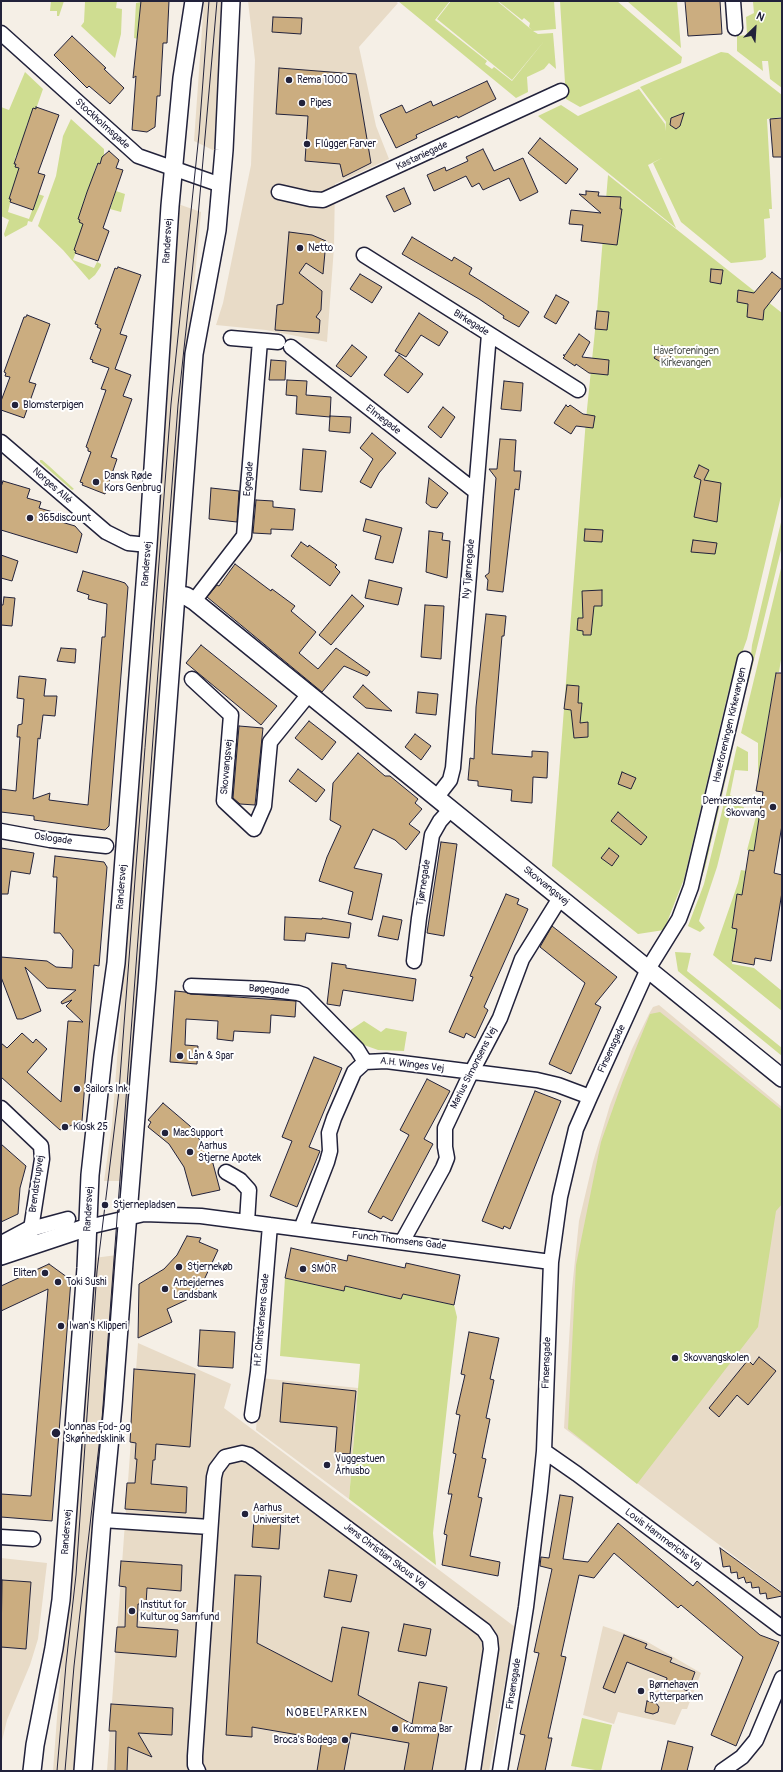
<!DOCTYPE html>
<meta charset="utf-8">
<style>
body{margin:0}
#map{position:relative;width:783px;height:1772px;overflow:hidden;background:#f5efe6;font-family:Pangolin,sans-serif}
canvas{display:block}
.frame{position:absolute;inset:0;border:2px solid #22223b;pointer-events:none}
.north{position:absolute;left:735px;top:8px;width:40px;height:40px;-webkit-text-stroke:3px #fff;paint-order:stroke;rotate:25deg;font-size:11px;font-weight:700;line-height:16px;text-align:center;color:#22223b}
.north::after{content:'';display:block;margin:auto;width:14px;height:18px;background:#22223b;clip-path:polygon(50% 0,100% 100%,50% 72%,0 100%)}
</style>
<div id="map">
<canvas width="783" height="1772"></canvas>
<div class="frame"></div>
<div class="north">N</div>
</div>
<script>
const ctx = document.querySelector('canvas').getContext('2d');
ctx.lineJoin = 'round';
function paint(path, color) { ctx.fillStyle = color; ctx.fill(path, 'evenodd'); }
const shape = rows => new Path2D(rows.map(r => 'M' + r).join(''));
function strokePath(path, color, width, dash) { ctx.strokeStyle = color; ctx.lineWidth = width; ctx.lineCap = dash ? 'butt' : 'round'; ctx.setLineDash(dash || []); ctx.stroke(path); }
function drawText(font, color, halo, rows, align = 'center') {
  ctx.font = font + ' Pangolin,sans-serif'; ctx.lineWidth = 4; ctx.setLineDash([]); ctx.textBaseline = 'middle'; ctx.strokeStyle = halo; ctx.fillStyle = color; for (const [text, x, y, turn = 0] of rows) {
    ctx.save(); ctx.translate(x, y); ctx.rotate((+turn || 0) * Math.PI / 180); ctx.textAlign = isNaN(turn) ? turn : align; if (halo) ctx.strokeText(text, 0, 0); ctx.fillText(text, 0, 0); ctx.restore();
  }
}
paint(shape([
 [204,1,224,1,217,152,194,141],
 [248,1,395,1,398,3,359,47,376,126,389,159,335,184,334,247,327,342,266,330,216,325,223,303,251,165,255,60],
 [178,204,201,212,185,383,126,1181,104,1181,112,1125,118,1047],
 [659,1005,782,1107,782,1592,564,1428,572,1289,579,1221,593,1162,610,1105,632,1049,649,1014,653,1007],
 [117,1255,101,1460,88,1577,75,1771,53,1771,61,1664,72,1575,94,1258],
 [138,1343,231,1384,224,1408,515,1627,489,1771,107,1771],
 [260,1378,358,1388,349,1499,256,1430],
 [1,1558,47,1563,38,1639,30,1665,7,1720,1,1745],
 [603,1626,646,1641,701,1673,687,1709,682,1709,675,1725,618,1712,614,1724,583,1715]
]), '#e8dbc7');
paint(shape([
 [51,1,64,1,59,16,57,16,57,11,50,11],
 [72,1,117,1,116,8,122,9,121,34,115,58,81,26,84,22,85,2],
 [398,1,450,1,435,20,487,61,485,64,492,69,494,67,512,81,545,40,512,80,437,19,451,1,497,1,532,30,529,27,530,23,524,18,522,20,498,1,554,1,556,29,533,31,538,34,553,33,556,69,549,63,544,69,527,77,528,92,516,98],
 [560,1,617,1,682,57,681,63,580,107,566,99],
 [627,1,677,1,681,48],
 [748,1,782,1,782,88,770,79,768,61,762,61,763,71,737,51,737,36,747,35,746,17,754,13,753,2],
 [141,2,138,39,134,38,136,3],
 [721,52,728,53,782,95,782,117,767,119,772,209,769,209,770,218,764,219,766,257,762,260,731,263,681,222,653,163,662,158,648,165,676,228,538,116,561,105,578,116,639,89,665,124,665,131,666,122,640,87],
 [25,72,43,89,36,109,27,124,25,132,25,140,22,140,19,148,22,149,19,156,16,155,14,164,16,165,16,167,22,169,14,191,12,190,9,198,11,199,8,212,29,219,38,194,44,196,32,222,28,221,27,225,5,237,4,234,9,220,1,216,1,107,9,110],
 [71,119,104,149,104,156,100,164,97,164,94,172,97,173,92,179,83,203,83,211,81,211,78,219,86,224,73,260,94,268,97,262,101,264,101,266,95,275,89,280,63,250,38,226,56,176,63,136],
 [608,175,782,313,782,492,747,639,729,689,684,879,664,930,638,934,552,866,586,419,597,311],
 [116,191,125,194,121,212,110,209],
 [40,460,42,460,49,466,74,489,72,490,40,462],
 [782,518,782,546,748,684,752,645],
 [782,564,782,654,779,672,776,672,758,778,758,743,741,733],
 [737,746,748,752,748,771,735,770,730,795,746,803,725,799],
 [733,749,705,868,686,921,686,919,698,885,705,861],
 [724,803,744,807,743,810,731,811,717,867,699,921,705,928,700,932,688,926,704,884],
 [758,809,760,810,754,851,747,850],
 [741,870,746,871,742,895,737,894,732,927,737,929,732,964,754,968,782,991,782,1011,713,955,738,883],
 [675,952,691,953,687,971,782,1048,782,1056,678,971],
 [660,1012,782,1110,782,1204,776,1211,758,1327,637,1484,568,1429,576,1265,601,1142,623,1080,650,1014],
 [364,1021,381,1032,386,1028,407,1032,404,1051,378,1050,364,1045,349,1031],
 [285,1278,343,1291,345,1286,401,1299,403,1294,454,1305,457,1317,433,1533,436,1565,349,1499,360,1364,280,1356],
 [582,1718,612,1725,601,1771,571,1766]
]), '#cfdd91');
const building = shape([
 [141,1,169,1,167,43,163,43,160,96,157,96,155,127,147,132,132,130,136,76,133,78,141,1],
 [685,1,720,1,722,34,688,36,685,1],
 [273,17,302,18,301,34,272,32,273,17],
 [72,36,106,68,104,69,124,88,110,104,89,86,87,88,54,55,72,36],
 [279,68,356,74,371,163,343,177,340,164,305,161,308,116,276,114,279,68],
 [487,81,496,99,458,118,457,116,416,135,417,138,396,148,380,115,402,105,406,113,431,101,433,106,487,81],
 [36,107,59,115,38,173,45,175,33,210,10,202,11,199,9,199,19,168,15,167,16,164,14,164,33,108,36,109,36,107],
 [684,113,680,126,676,129,670,125,671,118,684,113],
 [782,118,782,157,773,157,770,119,782,118],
 [540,138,578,169,566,184,528,153,540,138],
 [483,149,494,171,523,158,538,192,520,201,509,178,483,190,479,183,472,187,466,176,434,191,427,175,445,167,446,171,468,161,466,157,483,149],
 [109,151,119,160,116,168,123,170,103,228,109,231,98,261,75,253,76,251,74,250,83,224,79,222,80,220,78,219,87,192,98,163,100,164,102,157,109,151],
 [404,188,411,204,394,212,386,196,404,188],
 [586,191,599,192,598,196,621,197,620,209,622,209,617,245,581,241,583,225,569,224,571,210,601,213,579,194,586,195,586,191],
 [289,232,312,235,326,241,323,274,306,263,299,273,322,291,321,310,316,317,320,320,319,333,275,330,277,305,283,304,289,232],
 [412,237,452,261,454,257,472,268,469,274,529,312,519,327,503,318,504,316,479,299,402,254,412,237],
 [118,267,141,275,120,334,127,336,115,369,131,375,123,396,132,399,111,457,117,459,105,494,82,485,83,483,80,482,91,452,88,451,88,448,86,447,106,390,101,389,109,368,92,362,93,360,90,359,101,329,97,327,98,325,95,324,115,268,117,269,118,267],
 [711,269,723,270,721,284,710,282,711,269],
 [772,272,782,280,782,287,764,310,763,320,747,317,748,304,737,302,738,290,754,293,772,272],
 [360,274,382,287,372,303,350,289,360,274],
 [556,295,569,302,556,324,544,317,556,295],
 [597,311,609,312,607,330,595,329,597,311],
 [419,313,448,332,439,346,421,335,406,357,395,351,419,313],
 [27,315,50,324,29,382,36,384,24,418,1,410,1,401,10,377,5,376,6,373,4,372,24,317,26,317,27,315],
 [579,334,590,342,582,357,609,360,608,375,589,373,576,364,575,366,563,358,565,356,563,355,565,355,579,334],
 [352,345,367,357,351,377,336,366,352,345],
 [662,346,673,353,666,365,654,358,662,346],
 [399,355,423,374,408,393,384,375,399,355],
 [271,360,286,361,285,380,269,380,271,360],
 [287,380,307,381,306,395,331,397,330,417,296,414,297,396,286,395,287,380],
 [504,381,523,383,521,411,501,409,504,381],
 [566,405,568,407,570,405,583,414,595,416,593,428,576,426,571,434,554,423,566,405],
 [443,407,455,417,441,438,428,427,443,407],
 [330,416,351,417,350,433,329,431,330,416],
 [372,433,396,453,379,473,371,488,360,482,373,459,360,448,372,433],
 [500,439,516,440,514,471,521,471,519,490,515,489,503,592,487,590,488,580,485,576,489,573,495,490,496,478,489,469,497,469,500,439],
 [303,449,326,451,322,492,300,490,303,449],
 [699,465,709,470,704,480,721,483,717,522,694,517,701,480,694,477,699,465],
 [429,478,448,493,437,508,431,507,426,503,429,478],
 [3,481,30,489,27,498,41,502,39,508,60,514,58,521,75,526,82,534,77,553,1,530,1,487,3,481],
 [211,488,239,491,237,522,209,519,211,488],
 [256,500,273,501,273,507,295,509,293,530,271,529,271,534,253,533,256,500],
 [366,519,402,528,393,563,375,559,381,536,363,531,366,519],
 [585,529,603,530,602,542,584,541,585,529],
 [429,531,443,533,442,540,450,541,447,578,426,572,429,531],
 [693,540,717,543,715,554,691,552,693,540],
 [301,542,308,547,309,545,337,565,335,567,340,572,330,586,291,556,301,542],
 [1,555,18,561,12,581,1,578,1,555],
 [235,564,271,591,272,589,295,606,291,611,316,632,299,653,318,669,336,648,370,672,367,676,344,666,322,692,207,597,217,585,219,586,235,564],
 [83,571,119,581,125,583,128,587,109,826,105,830,34,820,34,816,1,812,1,789,16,791,20,737,17,737,18,725,22,724,24,699,17,698,19,676,46,679,44,696,57,696,55,716,43,715,40,739,38,738,33,799,50,793,49,800,88,805,102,637,105,637,107,604,88,599,89,595,77,591,83,571],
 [369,580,402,588,398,605,365,598,369,580],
 [602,590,602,606,594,606,591,635,583,635,583,631,577,630,578,618,583,618,582,591,602,590],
 [352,595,364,606,331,645,319,635,352,595],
 [4,597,15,598,12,626,1,625,1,605,3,605,4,597],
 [425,605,444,606,441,659,421,657,425,605],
 [486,614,506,616,504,636,502,636,492,754,532,757,532,751,548,752,547,778,533,777,532,803,511,801,512,790,478,786,478,781,468,780,470,758,474,759,476,707,486,614],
 [201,645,277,706,261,725,186,663,201,645],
 [61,648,76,649,75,663,57,661,61,648],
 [776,673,782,673,782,825,774,873,782,875,782,892,771,961,755,958,754,965,732,961,737,929,732,928,737,894,742,895,749,850,754,851,763,792,756,791,776,673],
 [363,685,392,711,366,708,353,697,363,685],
 [567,685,579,686,578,703,582,703,580,723,588,722,588,737,574,738,571,710,564,709,567,685],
 [418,692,438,694,436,715,416,713,418,692],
 [309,721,336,742,322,760,295,738,309,721],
 [239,726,263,728,255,805,240,804,233,798,239,726],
 [415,734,431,746,421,760,405,747,415,734],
 [358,753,385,776,390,776,418,799,415,803,422,809,409,824,420,832,406,850,395,840,373,829,354,868,382,874,372,920,348,914,353,892,319,881,327,857,341,826,330,820,333,783,358,753],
 [298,769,325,790,316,802,289,781,298,769],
 [622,772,636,778,631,789,618,784,622,772],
 [618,812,647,837,641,845,611,821,618,812],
 [441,842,457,844,444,936,427,933,441,842],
 [1,848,34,853,30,874,11,871,8,894,1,894,1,848],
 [609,848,619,856,612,866,601,858,609,848],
 [55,856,104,862,107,867,99,966,94,965,82,1121,60,1130,1,1077,1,1043,7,1048,22,1033,33,1043,36,1039,47,1049,27,1072,61,1102,68,1021,83,1022,66,1006,72,1000,62,1004,61,1002,76,990,47,988,25,967,41,1011,22,1019,17,1019,1,977,1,957,47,961,56,967,72,968,73,950,60,933,54,933,57,877,53,877,55,856],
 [506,894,519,899,517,904,528,909,484,1007,488,1010,475,1038,466,1033,464,1038,449,1032,473,977,470,976,506,894],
 [383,916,402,920,398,940,378,936,383,916],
 [285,917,322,919,322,918,351,923,349,938,306,933,305,941,284,940,285,917],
 [552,926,617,977,595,1004,601,1007,571,1074,549,1064,585,983,540,947,552,926],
 [332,963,346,965,346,968,416,979,413,1001,343,990,340,1006,327,1004,332,963],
 [175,991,185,992,191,994,296,1001,295,1017,271,1015,270,1033,234,1031,233,1041,217,1039,218,1021,186,1019,185,1045,198,1046,197,1064,170,1062,175,991],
 [314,1057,342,1068,309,1147,320,1151,297,1207,270,1196,292,1141,282,1137,314,1057],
 [427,1079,450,1091,424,1139,433,1144,392,1221,383,1216,381,1219,368,1212,409,1135,400,1130,427,1079],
 [535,1091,561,1101,510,1229,504,1226,503,1229,482,1221,535,1091],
 [163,1103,190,1126,211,1156,220,1190,192,1196,184,1167,169,1144,148,1127,151,1122,148,1120,163,1103],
 [1,1144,26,1166,20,1188,18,1214,1,1222,1,1144],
 [187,1236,201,1238,199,1242,218,1250,197,1295,167,1309,172,1322,138,1338,139,1284,164,1269,177,1255,187,1236],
 [291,1248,347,1261,348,1255,405,1268,406,1263,460,1275,454,1305,403,1294,401,1299,345,1286,344,1291,285,1278,291,1248],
 [49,1264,71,1280,52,1521,1,1517,1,1494,31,1496,48,1289,1,1311,1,1286,49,1264],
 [200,1330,235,1332,233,1368,198,1366,200,1330],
 [469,1332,499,1338,490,1379,494,1380,486,1418,490,1419,482,1458,486,1459,478,1497,482,1498,470,1556,500,1562,498,1576,442,1565,447,1535,444,1534,452,1494,448,1494,456,1454,453,1453,460,1415,456,1414,465,1375,461,1374,469,1332],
 [759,1357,776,1371,748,1405,737,1395,719,1417,709,1408,748,1360,753,1365,759,1357],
 [134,1369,195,1374,190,1447,156,1444,155,1460,153,1460,151,1484,187,1487,186,1513,125,1509,127,1483,135,1483,137,1459,135,1459,136,1443,130,1442,134,1369],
 [283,1383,356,1391,350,1454,335,1453,337,1427,280,1422,283,1383],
 [560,1495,573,1497,563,1559,588,1562,618,1523,693,1586,697,1581,760,1635,779,1642,736,1746,711,1735,743,1657,681,1605,678,1608,614,1553,594,1578,579,1575,561,1656,566,1657,548,1738,552,1738,545,1771,517,1771,525,1735,520,1734,539,1653,534,1652,552,1569,540,1566,541,1557,549,1558,560,1495],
 [254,1519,281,1521,279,1549,252,1547,254,1519],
 [720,1548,782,1593,782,1596,767,1599,766,1593,760,1594,759,1587,752,1588,751,1582,746,1583,744,1577,738,1579,737,1572,731,1573,730,1566,723,1567,720,1548],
 [121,1561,182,1565,181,1591,147,1588,146,1604,138,1604,137,1627,178,1630,176,1657,115,1652,117,1627,125,1627,126,1587,119,1586,121,1561],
 [329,1570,357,1575,351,1602,324,1597,329,1570],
 [235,1575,261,1576,257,1643,332,1682,342,1627,369,1632,358,1695,412,1724,419,1682,447,1687,432,1771,404,1771,409,1743,351,1733,344,1771,317,1771,322,1739,252,1727,252,1737,226,1735,235,1575],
 [2,1580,31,1582,26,1649,1,1647,2,1580],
 [404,1624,431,1629,426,1656,398,1651,404,1624],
 [624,1635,647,1644,645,1648,672,1658,670,1662,695,1672,688,1691,666,1683,667,1678,627,1662,615,1693,603,1688,624,1635],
 [647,1701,656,1703,659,1707,658,1712,653,1714,645,1712,647,1701],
 [111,1704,173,1708,172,1735,138,1733,152,1757,128,1747,127,1771,115,1771,116,1731,109,1731,111,1704],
 [668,1741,693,1747,687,1771,661,1771,668,1741]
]);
paint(building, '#cbad80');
strokePath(building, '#22223b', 1);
const minor = shape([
 [733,1,735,28],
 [1,33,138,156,221,185],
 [279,192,310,199,323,200,561,91],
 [364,255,578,390],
 [231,338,278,342],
 [291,347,475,491],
 [1,442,106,532,128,543,148,545],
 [194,601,244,536,260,341],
 [192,679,231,715,224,801,254,829,264,806,270,742,309,694],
 [436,798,450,780,453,768,489,334],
 [1,831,50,840,106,846],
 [414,961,419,918,432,835,440,821,450,810],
 [191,986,265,989,298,993,304,995,357,1049,365,1062],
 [1,1108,41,1146,42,1159,31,1229,68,1219],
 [226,1172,240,1180,249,1190,247,1222],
 [88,1227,144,1214,201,1216,551,1262],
 [301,1229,327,1162,330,1151,329,1133,334,1118,354,1072,365,1062,386,1061,537,1080,558,1085,590,1097],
 [402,1242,443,1168,447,1158,445,1147,445,1128,469,1077,500,1018,522,959,560,898],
 [252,1415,258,1372,270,1225],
 [544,1451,577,1474,782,1628],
 [102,1520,210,1527],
 [1,1537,33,1539],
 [198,1771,195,1765,195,1756,214,1477,216,1469,225,1457,242,1453,249,1455,256,1460,484,1630,490,1639,491,1649,473,1771],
 [500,1771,526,1607,540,1491,544,1451,551,1262,560,1197,576,1129,590,1097,648,969,679,919,691,887,745,659],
 [722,1771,742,1757,756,1740,782,1678]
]);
const tertiary = shape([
 [176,594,186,596,194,601,782,1078],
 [1,1245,31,1229],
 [1,1256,88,1227],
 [32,1771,35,1745,54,1648,61,1600,86,1268,90,1175,103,1056,116,963,148,545,170,206,182,78,194,1],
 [83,1771,102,1520,113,1406,124,1262,147,983,194,354,217,230,224,150,231,1]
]);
strokePath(minor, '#22223b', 17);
strokePath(tertiary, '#22223b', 20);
strokePath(minor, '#fff', 14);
strokePath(tertiary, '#fff', 17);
strokePath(shape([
 [57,1771,66,1664,76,1575,97,1271,119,1091,171,404,199,134,209,1],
 [65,1771,74,1666,102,1419,178,405,198,217,217,1]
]), '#22223b', 1);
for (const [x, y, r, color] of [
 [289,80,4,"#22223b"],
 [302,103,4,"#22223b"],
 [307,144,4,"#22223b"],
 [300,248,4,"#22223b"],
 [15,405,4,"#22223b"],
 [96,482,4,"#22223b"],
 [30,518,4,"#22223b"],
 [773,807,4,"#22223b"],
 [180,1056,4,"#22223b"],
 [77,1089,4,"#22223b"],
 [65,1127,4,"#22223b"],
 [165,1133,4,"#22223b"],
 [190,1152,4,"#22223b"],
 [105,1205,4,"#22223b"],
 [179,1267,4,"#22223b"],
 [303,1269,4,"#22223b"],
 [45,1273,4,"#22223b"],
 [58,1282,4,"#22223b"],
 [165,1289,4,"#22223b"],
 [61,1326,4,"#22223b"],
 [675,1358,4,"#22223b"],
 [56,1433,5,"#22223b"],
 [327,1465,4,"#22223b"],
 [245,1514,4,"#22223b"],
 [132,1611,4,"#22223b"],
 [641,1691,4,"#22223b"],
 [395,1729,4,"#22223b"],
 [345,1740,4,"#22223b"]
]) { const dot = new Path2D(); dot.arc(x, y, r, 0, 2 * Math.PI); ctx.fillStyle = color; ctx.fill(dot); strokePath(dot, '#fff', 1.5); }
drawText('10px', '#22223b', '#fff', [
 ["Rema 1000",297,80],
 ["Pipes",310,103],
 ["Flûgger Farver",315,144],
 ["Netto",308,248],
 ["Blomsterpigen",23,405],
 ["Dansk Røde",104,476],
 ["Kors Genbrug",104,488],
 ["365discount",38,518],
 ["Demenscenter",765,801,"right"],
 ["Skovvang",765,813,"right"],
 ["Lån & Spar",188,1056],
 ["Sailors Ink",85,1089],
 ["Kiosk 25",73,1127],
 ["MacSupport",173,1133],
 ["Aarhus",198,1146],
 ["Stjerne Apotek",198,1158],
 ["Stjernepladsen",113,1205],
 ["Stjernekøb",187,1267],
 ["SMÖR",311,1269],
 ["Eliten",37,1273,"right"],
 ["Toki Sushi",66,1282],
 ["Arbejdernes",173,1283],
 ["Landsbank",173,1295],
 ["Iwan's Klipperi",69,1326],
 ["Skovvangskolen",683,1358],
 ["Jonnas Fod- og",65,1427],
 ["Skønhedsklinik",65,1439],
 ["Vuggestuen",335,1459],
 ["Århusbo",335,1471],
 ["Aarhus",253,1508],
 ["Universitet",253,1520],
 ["Institut for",140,1605],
 ["Kultur og Samfund",140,1617],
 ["Børnehaven",649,1685],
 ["Rytterparken",649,1697],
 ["Komma Bar",403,1729],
 ["Broca's Bodega",337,1740,"right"]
], 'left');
drawText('10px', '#22223b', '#fff', [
 ["Stockholmsgade",102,124,42],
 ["Kastaniegade",422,156,-25],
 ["Randersvej",168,241,-87],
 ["Birkegade",471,323,32],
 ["Elmegade",383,420,38],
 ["Egegade",249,479,-85],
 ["Norges Allé",52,486,41],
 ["Randersvej",147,564,-86],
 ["Ny Tjørnegade",469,569,-85],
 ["Haveforeningen Kirkevangen",730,725,-77],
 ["Skovvangsvej",227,767,-85],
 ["Oslogade",53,839,8],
 ["Tjørnegade",424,883,-81],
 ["Skovvangsvej",546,886,39],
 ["Randersvej",122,887,-86],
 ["Bøgegade",269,990,4],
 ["Finsensgade",612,1049,-65],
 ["A.H. Winges Vej",412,1065,7],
 ["Marius Simonsens Vej",474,1068,-63],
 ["Brendstrupvej",37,1184,-82],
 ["Randersvej",89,1209,-87],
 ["Funch Thomsens Gade",399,1241,7],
 ["H.P. Christensens Gade",262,1320,-85],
 ["Finsensgade",547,1363,-88],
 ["Randersvej",67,1532,-86],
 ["Louis Hammerichs Vej",663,1539,37],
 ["Jens Christian Skous Vej",385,1556,37],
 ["Finsensgade",514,1684,-81]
]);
drawText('10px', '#565a55', '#fff', [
 ["Haveforeningen",686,351],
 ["Kirkevangen",686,363]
]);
ctx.letterSpacing = '1px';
drawText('11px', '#22223b', '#fff', [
 ["NOBELPARKEN",327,1713]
]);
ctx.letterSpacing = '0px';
</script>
